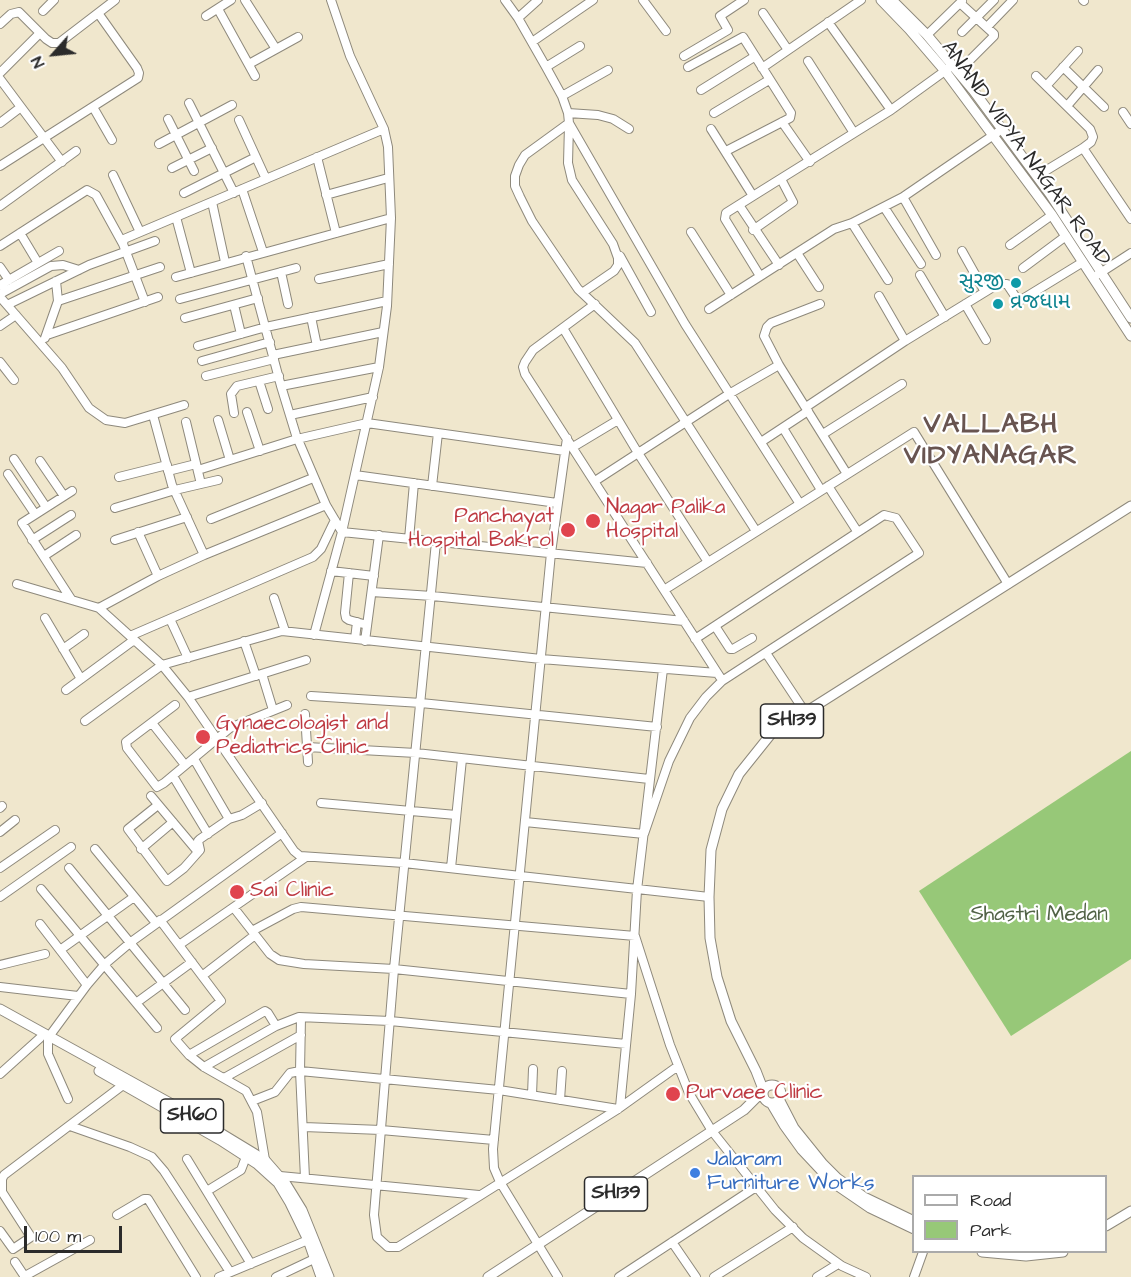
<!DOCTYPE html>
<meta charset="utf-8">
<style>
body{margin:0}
#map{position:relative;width:1131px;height:1277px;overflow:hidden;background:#f0e7cd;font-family:"Architects Daughter",sans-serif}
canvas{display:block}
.legend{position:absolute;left:912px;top:1175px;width:195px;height:78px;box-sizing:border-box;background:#fff;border:2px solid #aaa;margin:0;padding:8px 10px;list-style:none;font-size:18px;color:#2b2b2b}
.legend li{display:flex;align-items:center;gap:12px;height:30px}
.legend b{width:30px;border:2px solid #aaa}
.north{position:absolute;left:24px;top:24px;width:60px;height:60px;-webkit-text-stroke:4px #fff;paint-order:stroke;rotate:243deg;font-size:16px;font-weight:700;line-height:24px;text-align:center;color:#2b2b2b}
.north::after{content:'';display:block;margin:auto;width:21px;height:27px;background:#2b2b2b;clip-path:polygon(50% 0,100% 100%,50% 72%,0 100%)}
.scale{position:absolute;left:24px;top:1226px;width:98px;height:27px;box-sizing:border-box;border:3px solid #2b2b2b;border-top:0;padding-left:8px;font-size:18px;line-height:21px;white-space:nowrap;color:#2b2b2b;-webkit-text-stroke:4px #fff;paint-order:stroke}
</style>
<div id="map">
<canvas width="1131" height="1277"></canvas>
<ul class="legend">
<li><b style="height:8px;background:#fff"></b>Road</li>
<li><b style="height:16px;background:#97c878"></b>Park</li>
</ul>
<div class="north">N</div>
<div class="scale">100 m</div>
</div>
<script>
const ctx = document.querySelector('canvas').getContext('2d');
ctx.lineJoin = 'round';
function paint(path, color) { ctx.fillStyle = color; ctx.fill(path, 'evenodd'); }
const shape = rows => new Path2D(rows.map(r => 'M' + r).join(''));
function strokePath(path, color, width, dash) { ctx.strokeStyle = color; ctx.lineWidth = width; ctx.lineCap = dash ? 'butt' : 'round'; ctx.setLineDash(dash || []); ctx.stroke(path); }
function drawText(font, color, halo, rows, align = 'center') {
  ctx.font = font + ' "Architects Daughter","Noto Sans Gujarati",sans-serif'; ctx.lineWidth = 4.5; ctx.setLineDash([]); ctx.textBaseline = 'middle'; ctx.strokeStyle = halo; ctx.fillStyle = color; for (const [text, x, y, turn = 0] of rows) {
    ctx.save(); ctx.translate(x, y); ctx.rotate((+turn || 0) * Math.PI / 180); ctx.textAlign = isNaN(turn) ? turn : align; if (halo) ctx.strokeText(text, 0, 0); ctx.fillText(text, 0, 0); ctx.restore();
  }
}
paint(shape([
 [1131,751,1131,959,1011,1036,919,891]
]), '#97c878');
const minor = shape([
 [245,0,276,49],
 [505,0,518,18,546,67,562,96,568,113,569,123,525,155,519,165,515,176,515,186,520,197,532,221,578,289,635,343,756,531],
 [643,0,666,31],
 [1083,0,1084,1],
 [218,9,255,76],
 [43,11,54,0],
 [763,13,788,50],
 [206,16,231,0],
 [518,18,538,0],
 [828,22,891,110],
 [0,24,11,14,19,12,46,39,52,43,59,43,115,0],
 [987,27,1013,0],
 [962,32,994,0],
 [927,35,962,1],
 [532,42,593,0],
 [684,56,728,30,720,16,744,0],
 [808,61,854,133],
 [249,64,298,37],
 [546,67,580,46],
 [688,67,743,37,791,113,790,118,726,151],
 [1063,67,1104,107],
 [762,68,861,0],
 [958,72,994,36,994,34,960,3],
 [0,73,40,33],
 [1036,76,1090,129,1093,137,1091,142,1083,148,1037,176],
 [0,79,62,162],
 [1047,85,1078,51],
 [701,90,754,57],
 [562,96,608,70],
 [189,103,234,193],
 [1067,106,1098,70],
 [93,107,112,140],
 [1123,112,1131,124],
 [568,113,598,115,613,119,629,129],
 [714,113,769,80],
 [168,119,194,171],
 [239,120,266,179],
 [782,122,810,162],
 [0,123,21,107],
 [569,123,685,324,800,504],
 [569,125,568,163,572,180,613,244,618,258,618,265,614,271,582,293],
 [711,129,753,196,891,110,949,68],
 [159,144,232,105],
 [1083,148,1131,219],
 [317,157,336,233],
 [0,166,138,78,139,73,137,68,98,13],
 [172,168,212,148],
 [113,175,140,232],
 [242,189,263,252],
 [184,193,256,157],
 [326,195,388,178],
 [753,196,726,213,725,219,760,276],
 [903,197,936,255],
 [212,202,225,262],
 [739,205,779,265],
 [0,206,76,151],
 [884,207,921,264],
 [176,217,191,273],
 [852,223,888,280],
 [753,230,793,202,781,179],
 [691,232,731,295],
 [20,233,38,263],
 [1010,245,1052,215],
 [0,246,87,190,96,195,123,244],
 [962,251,985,292],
 [797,253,819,287],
 [246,256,281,386,296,435,326,505,342,532],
 [620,256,651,312],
 [0,267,9,280],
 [1023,268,1066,236],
 [281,272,288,304],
 [920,275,945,317],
 [1097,275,1131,253],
 [176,277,391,218],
 [319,279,389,264],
 [0,285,59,251],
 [0,294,51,266,63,265,79,270],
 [879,296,905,341],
 [0,297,62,368,89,408,106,420,125,423,184,405],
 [180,299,296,268],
 [58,301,160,267],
 [145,302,123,244,124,239,384,129],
 [595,304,533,350,525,362,523,367,525,374,720,677],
 [820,304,771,323,767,327,764,336,779,365,847,474],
 [965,304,986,340],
 [7,305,89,265,155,241],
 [234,305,241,334],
 [709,309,834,229,852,223,903,197,998,132],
 [311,317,317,346],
 [185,318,258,298],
 [0,326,16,315],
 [563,328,638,453,708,562],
 [47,335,158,297],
 [45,338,58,301,56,281],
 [198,346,266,327,387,301],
 [273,355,383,332],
 [202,361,270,342],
 [0,362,14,380],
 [206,376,274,359],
 [259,381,268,409],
 [281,386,379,367],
 [806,407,905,341,998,284,1007,284,1017,299,1021,300,1083,262],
 [247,412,260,451],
 [234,413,231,394,237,386,279,376],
 [153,415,172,485,204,555],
 [290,415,373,397],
 [218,420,230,460],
 [186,422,201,484],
 [783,428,821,490],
 [823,434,902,384],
 [761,442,808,411],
 [573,447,618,420],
 [14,459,46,507],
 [40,461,64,496],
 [198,470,297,439,367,423,565,451],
 [168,471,196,464],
 [8,474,35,514],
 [355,475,557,503],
 [119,477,167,465],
 [595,481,729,394,779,365],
 [432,486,438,433],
 [828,486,857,531],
 [115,508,175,490,218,480],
 [211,519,313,478],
 [138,532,158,576],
 [342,532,647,563],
 [409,539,414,483],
 [32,540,71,515],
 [115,540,187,517],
 [436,542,394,969,374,1215,377,1237,388,1247,398,1247,618,1109,678,1066],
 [44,556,76,535],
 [331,571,374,576],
 [349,573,345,613,346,618,349,620,367,625],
 [17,584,99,608,162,665,188,697,294,851,300,856,404,863,709,897],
 [664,590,914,432,1008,584],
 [372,592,432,596,684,621],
 [274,598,285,631],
 [71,599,22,523,72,491],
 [99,608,158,576,204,555,326,505],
 [45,618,81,679],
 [170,619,188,658],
 [715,626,730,649,733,649,752,638],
 [314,635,342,532,379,367,387,306,391,218,388,147,384,129,350,56,331,0],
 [130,636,313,557,321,549,335,520],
 [355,639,357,622],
 [244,641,256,676],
 [365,641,379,535],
 [63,649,84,634],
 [766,653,805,712],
 [262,674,273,710],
 [66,690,134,640],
 [311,696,421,703,657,727],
 [188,697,306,660],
 [175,705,126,742,127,748,157,787,164,783,230,728,287,705],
 [305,714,308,762],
 [85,721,162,665,282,631,541,659,717,673],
 [152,723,185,765],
 [307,747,416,753,649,779],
 [194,759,229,819],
 [173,776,208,834],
 [151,796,198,852],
 [321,803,456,815],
 [158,805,128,829,167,881,184,868,200,850,198,841,200,839,229,819,242,815,262,803],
 [0,808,2,806],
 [525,822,644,834,669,761,690,718,706,697,722,681,919,553,896,518,884,515,695,639],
 [0,832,15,820],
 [95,849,156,923],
 [141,849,173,822],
 [0,868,55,830],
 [69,868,185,1010],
 [451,868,462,759],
 [41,889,157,1028],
 [0,897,71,847],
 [234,908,270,954,279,960,304,964,394,969,631,994],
 [160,920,221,1001,175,1039,189,1055,204,1067,246,1091,257,1112,265,1160],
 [40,924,87,985],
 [252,931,293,909,301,907,635,936,670,1045,689,1093,712,1131,775,1210,803,1238,842,1266,866,1277],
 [179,945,306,857],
 [60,950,134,897],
 [0,965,45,954],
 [202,976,255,935],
 [0,987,78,996],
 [136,1003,192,962],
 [301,1018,300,1071,305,1178],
 [189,1055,265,1011,268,1013,276,1026],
 [204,1067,276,1026,299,1017,390,1021,626,1044],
 [0,1074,40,1038],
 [224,1078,301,1035],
 [532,1095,533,1069],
 [68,1099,48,1054,48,1038,87,985,105,964,131,942,282,833],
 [560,1100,562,1071],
 [252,1101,275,1092,290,1073,300,1071,499,1090,618,1109],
 [620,1107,631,994,637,890,663,669],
 [70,1126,130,1147,152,1157,164,1171,230,1272],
 [304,1127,381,1130,494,1140],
 [187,1159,251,1264],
 [280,1176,479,1195],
 [207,1191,241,1170,246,1157],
 [117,1215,144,1199,148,1199,196,1277],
 [0,1231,13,1249,31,1237,2,1192,2,1179,4,1175,123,1085],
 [672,1242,696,1277],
 [15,1262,25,1277],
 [25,1276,90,1240],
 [219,1277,308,1240],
 [276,1277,314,1259],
 [558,1277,500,1182,494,1168,493,1149,551,553,567,438],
 [619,1277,756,1187],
 [714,1277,793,1227],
 [817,1277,838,1264],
 [914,1277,923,1252]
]);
const major = shape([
 [881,0,909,29,945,71,1052,215,1131,336],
 [892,0,927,35,973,90,1050,194,1131,318],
 [0,1009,181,1109,265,1160,286,1184,302,1210,329,1277],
 [99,1071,220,1140,257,1164,268,1174,278,1183,290,1203,308,1240,321,1277],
 '763 1094a9 9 0 1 1 18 0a9 9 0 1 1-18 0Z',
 [763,1089,756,1071,731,1021,717,977,710,938,709,897,711,850,722,809,739,774,771,734,1131,506],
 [779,1099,794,1128,823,1164,837,1178,864,1197,914,1221],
 [771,1103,784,1125,802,1150,832,1182,870,1208,914,1229],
 [1106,1226,1131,1211],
 [982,1252,1026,1256,1063,1252],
 [488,1277,744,1110,762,1092]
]);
strokePath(minor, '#8e897c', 10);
strokePath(major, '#8e897c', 11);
strokePath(minor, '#fff', 8);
strokePath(major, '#fff', 9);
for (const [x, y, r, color] of [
 [1016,283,6,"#0f9aa8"],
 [998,304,6,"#0f9aa8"],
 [593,521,8,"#e0444e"],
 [568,530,8,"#e0444e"],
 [203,737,8,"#e0444e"],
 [237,892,8,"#e0444e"],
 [673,1094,8,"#e0444e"],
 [695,1173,6,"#3f7fe0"]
]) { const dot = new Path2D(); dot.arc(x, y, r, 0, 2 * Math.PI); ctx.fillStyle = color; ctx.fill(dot); strokePath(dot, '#fff', 2); }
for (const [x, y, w] of [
 [792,721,63],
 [192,1116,63],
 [616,1194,63]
]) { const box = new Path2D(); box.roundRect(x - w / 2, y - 17, w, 34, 4.5); ctx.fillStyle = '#fff'; ctx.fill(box); strokePath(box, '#2b2b2b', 1.5); }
drawText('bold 20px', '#2b2b2b', null, [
 ["SH139",792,721],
 ["SH60",192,1116],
 ["SH139",616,1194]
]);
drawText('21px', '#2b2b2b', '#fff', [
 ["ANAND VIDYA NAGAR ROAD",1025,154,54]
]);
drawText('21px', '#0d838f', '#fff', [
 ["સુરજી",1004,283],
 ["વ્રજધામ",1010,304,"left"]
], 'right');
drawText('21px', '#be3a42', '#fff', [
 ["Nagar Palika",606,509],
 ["Hospital",606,533],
 ["Panchayat",554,518,"right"],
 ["Hospital Bakrol",554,542,"right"],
 ["Gynaecologist and",216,725],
 ["Pediatrics Clinic",216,749],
 ["Sai Clinic",250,892],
 ["Purvaee Clinic",686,1094]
], 'left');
drawText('21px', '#516246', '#fff', [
 ["Shastri Medan",1039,916]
]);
drawText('21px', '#366cbe', '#fff', [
 ["Jalaram",707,1161],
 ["Furniture Works",707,1185]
], 'left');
ctx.letterSpacing = '1.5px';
drawText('bold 27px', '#685450', '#fff', [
 ["VALLABH",991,426],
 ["VIDYANAGAR",991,457]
]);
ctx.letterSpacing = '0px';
</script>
